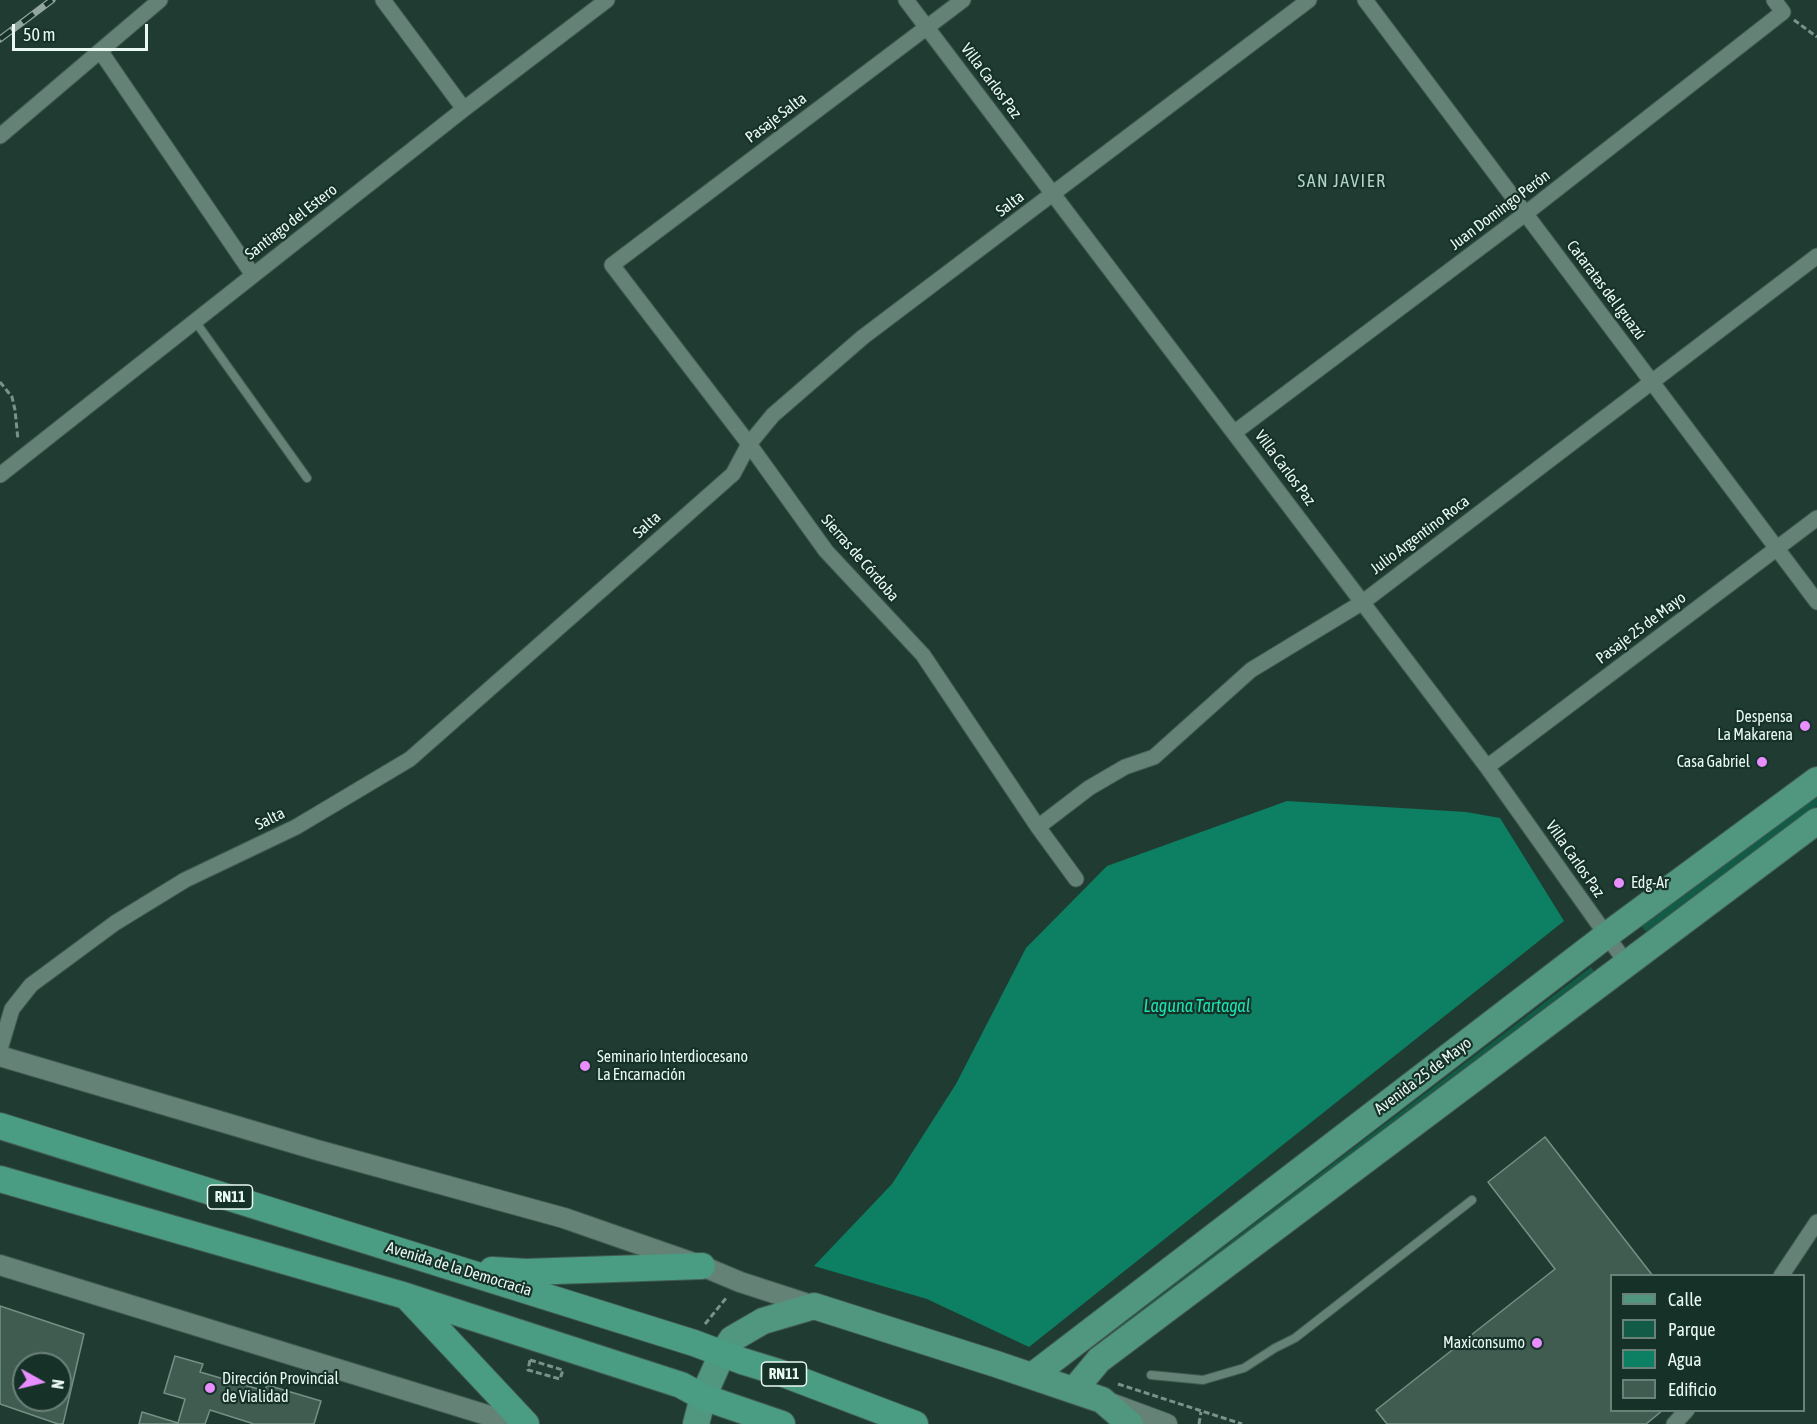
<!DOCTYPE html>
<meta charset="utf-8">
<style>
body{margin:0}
#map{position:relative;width:1817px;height:1424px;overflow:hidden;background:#203c32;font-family:"Asap Condensed",sans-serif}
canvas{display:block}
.legend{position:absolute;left:1610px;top:1274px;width:195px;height:138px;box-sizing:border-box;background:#163128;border:2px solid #6a8179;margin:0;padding:8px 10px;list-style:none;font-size:18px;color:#e9f9f2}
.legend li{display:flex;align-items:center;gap:12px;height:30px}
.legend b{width:30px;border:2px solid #6a8179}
.north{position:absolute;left:12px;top:1352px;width:60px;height:60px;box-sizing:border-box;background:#163128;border:2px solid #6a8179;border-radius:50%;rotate:98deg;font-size:16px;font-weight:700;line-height:24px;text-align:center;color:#e9f9f2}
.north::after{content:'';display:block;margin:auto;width:21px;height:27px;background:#e88eff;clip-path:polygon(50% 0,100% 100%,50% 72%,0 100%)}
.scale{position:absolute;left:12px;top:24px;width:136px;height:27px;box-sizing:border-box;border:3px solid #e9f9f2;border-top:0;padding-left:8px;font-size:18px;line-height:21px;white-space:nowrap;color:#e9f9f2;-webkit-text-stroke:4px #163128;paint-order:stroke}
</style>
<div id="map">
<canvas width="1817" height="1424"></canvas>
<ul class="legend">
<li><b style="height:8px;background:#51967f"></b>Calle</li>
<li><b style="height:16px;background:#125b47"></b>Parque</li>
<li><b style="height:16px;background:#0d7f62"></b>Agua</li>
<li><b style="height:16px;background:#405c51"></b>Edificio</li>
</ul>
<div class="north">N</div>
<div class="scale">50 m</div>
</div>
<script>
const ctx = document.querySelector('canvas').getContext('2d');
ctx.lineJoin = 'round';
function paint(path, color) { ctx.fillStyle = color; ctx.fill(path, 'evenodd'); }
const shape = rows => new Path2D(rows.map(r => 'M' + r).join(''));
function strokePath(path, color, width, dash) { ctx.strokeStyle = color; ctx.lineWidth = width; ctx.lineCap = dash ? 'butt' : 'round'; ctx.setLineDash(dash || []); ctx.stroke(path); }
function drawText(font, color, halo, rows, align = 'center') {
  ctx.font = font + ' "Asap Condensed",sans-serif'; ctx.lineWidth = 4.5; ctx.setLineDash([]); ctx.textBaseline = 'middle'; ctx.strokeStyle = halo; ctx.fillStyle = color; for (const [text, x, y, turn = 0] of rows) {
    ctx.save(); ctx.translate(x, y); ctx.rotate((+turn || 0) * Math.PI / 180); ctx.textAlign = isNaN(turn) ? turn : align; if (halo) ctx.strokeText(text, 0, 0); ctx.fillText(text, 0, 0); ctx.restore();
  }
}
paint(shape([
 [1817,792,1817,806,1647,933,1640,924],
 [1591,967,1595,973,1089,1352,1091,1348]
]), '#125b47');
paint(shape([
 [1287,801,1466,812,1500,818,1564,921,1029,1347,927,1299,814,1266,892,1184,956,1084,1026,948,1107,866]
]), '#0d7f62');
const building = shape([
 [1545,1137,1653,1276,1612,1276,1612,1410,1663,1410,1646,1424,1387,1424,1376,1410,1555,1269,1488,1182,1545,1137],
 [0,1306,84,1334,63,1424,58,1424,0,1404,0,1306],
 [24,1364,60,1364,60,1400,24,1400,24,1364],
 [175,1356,203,1364,200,1372,265,1391,267,1385,321,1401,314,1424,254,1424,210,1410,205,1424,139,1424,142,1412,178,1423,185,1399,164,1393,175,1356]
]);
paint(building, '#405c51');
strokePath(building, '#739185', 1.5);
const service = shape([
 [195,321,307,478],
 [1151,1375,1203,1380,1244,1368,1275,1348,1295,1338,1472,1200]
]);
const minor = shape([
 [383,0,464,109],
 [906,0,1487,767,1627,964],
 [963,0,612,265,749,444,826,551,923,655,1038,827,1076,879],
 [1365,0,1817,602],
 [101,52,253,275],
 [0,136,160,0],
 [1235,432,1525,214,1783,12,1774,0],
 [0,475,464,109,607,0],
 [1487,767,1817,518],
 [1038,827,1089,788,1125,767,1154,757,1251,670,1363,602,1817,256],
 [0,1049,12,1009,31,985,115,923,185,880,296,827,410,759,733,474,749,444,773,415,863,337,1309,0],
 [1781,1276,1817,1222],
 [1674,1424,1687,1410]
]);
const tertiary = shape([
 [0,1056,317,1150,564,1218,702,1266,740,1282,814,1306],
 [0,1265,516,1424],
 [1113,1404,1167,1424]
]);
const primary = shape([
 [1032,1376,1607,935,1817,780],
 [1074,1390,1099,1360,1817,821],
 [696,1424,703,1397,722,1354,732,1339,763,1321,814,1306,996,1364,1102,1400,1130,1424]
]);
const trunk = shape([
 [0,1126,694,1343,742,1361,781,1373,915,1424],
 [0,1179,406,1296,681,1385,703,1397,782,1424],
 [492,1270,526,1272,702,1266],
 [408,1298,526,1424]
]);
strokePath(service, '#425b52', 10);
strokePath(minor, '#425b52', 17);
strokePath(tertiary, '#425b52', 22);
strokePath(primary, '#425b52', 28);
strokePath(trunk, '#425b52', 28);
strokePath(shape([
 [1794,20,1817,37],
 [0,382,12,397,15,410,18,440],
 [705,1324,727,1297],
 [530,1360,563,1370,560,1379,528,1370,530,1360],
 [1118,1384,1242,1424],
 [1199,1424,1201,1412]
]), '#7b9289', 3, [6, 3]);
strokePath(service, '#648276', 8);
strokePath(minor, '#648276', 15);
strokePath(tertiary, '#648276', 20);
strokePath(primary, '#51967f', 26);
strokePath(trunk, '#4a9c82', 26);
const rail = shape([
 [0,39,52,0]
]);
strokePath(rail, '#91a69e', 7);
strokePath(rail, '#163128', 4.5, [14]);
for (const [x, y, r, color] of [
 [1805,726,6,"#e88eff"],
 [1762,762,6,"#e88eff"],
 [1619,883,6,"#e88eff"],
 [585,1066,6,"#e88eff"],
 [1537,1343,6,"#e88eff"],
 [210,1388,6,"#e88eff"]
]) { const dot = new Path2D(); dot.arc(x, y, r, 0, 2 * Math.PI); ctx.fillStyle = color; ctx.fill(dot); strokePath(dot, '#163128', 2); }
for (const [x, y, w] of [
 [230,1197,45],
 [784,1374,45]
]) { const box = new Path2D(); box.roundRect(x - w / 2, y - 12, w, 24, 4.5); ctx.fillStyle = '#163128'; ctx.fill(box); strokePath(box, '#e9f9f2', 1.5); }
drawText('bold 15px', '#e9f9f2', null, [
 ["RN11",230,1197],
 ["RN11",784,1374]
]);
drawText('16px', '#e9f9f2', '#163128', [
 ["Villa Carlos Paz",991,81,53],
 ["Pasaje Salta",776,118,-37],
 ["Salta",1010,204,-37],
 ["Juan Domingo Perón",1500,210,-37],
 ["Santiago del Estero",291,222,-38],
 ["Cataratas del Iguazú",1606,290,53],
 ["Villa Carlos Paz",1285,468,53],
 ["Salta",647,525,-42],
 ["Julio Argentino Roca",1420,535,-37],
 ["Sierras de Córdoba",860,558,49],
 ["Pasaje 25 de Mayo",1641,628,-37],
 ["Salta",270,819,-26],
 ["Villa Carlos Paz",1575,859,55],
 ["Avenida 25 de Mayo",1423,1076,-37],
 ["Avenida de la Democracia",459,1269,17]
]);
drawText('16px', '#e9f9f2', '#163128', [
 ["Despensa",1793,717],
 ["La Makarena",1793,735],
 ["Casa Gabriel",1750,762],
 ["Edg-Ar",1631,883,"left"],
 ["Seminario Interdiocesano",597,1057,"left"],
 ["La Encarnación",597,1075,"left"],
 ["Maxiconsumo",1525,1343],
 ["Dirección Provincial",222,1379,"left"],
 ["de Vialidad",222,1397,"left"]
], 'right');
ctx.letterSpacing = '1.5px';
drawText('18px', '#b3d2c6', '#163128', [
 ["SAN JAVIER",1342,181]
]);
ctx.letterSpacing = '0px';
drawText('italic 18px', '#1ce2b2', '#163128', [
 ["Laguna Tartagal",1197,1006]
]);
</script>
